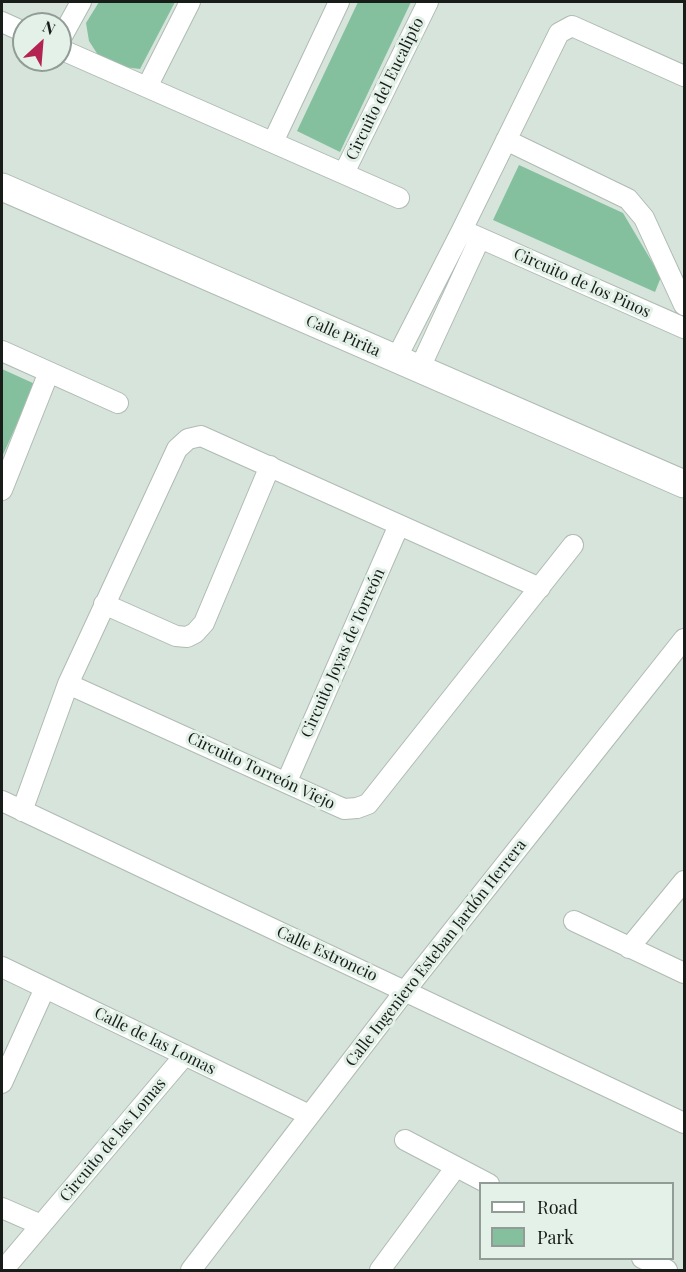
<!DOCTYPE html>
<meta charset="utf-8">
<style>
body{margin:0}
#map{position:relative;width:686px;height:1272px;overflow:hidden;background:#d6e4db;font-family:"Playfair Display",serif}
canvas{display:block}
.frame{position:absolute;inset:0;border:3px solid #191d1a;pointer-events:none}
.legend{position:absolute;left:479px;top:1182px;width:195px;height:78px;box-sizing:border-box;background:#e3f1e8;border:2px solid #929c96;margin:0;padding:8px 10px;list-style:none;font-size:18px;color:#191d1a}
.legend li{display:flex;align-items:center;gap:12px;height:30px}
.legend b{width:30px;border:2px solid #929c96}
.north{position:absolute;left:12px;top:12px;width:60px;height:60px;box-sizing:border-box;background:#e3f1e8;border:2px solid #929c96;border-radius:50%;rotate:26deg;font-size:16px;font-weight:700;line-height:24px;text-align:center;color:#191d1a}
.north::after{content:'';display:block;margin:auto;width:21px;height:27px;background:#b42452;clip-path:polygon(50% 0,100% 100%,50% 72%,0 100%)}
</style>
<div id="map">
<canvas width="686" height="1272"></canvas>
<div class="frame"></div>
<ul class="legend">
<li><b style="height:8px;background:#fff"></b>Road</li>
<li><b style="height:16px;background:#85c09e"></b>Park</li>
</ul>
<div class="north">N</div>
</div>
<script>
const ctx = document.querySelector('canvas').getContext('2d');
ctx.lineJoin = 'round';
function paint(path, color) { ctx.fillStyle = color; ctx.fill(path, 'evenodd'); }
const shape = rows => new Path2D(rows.map(r => 'M' + r).join(''));
function strokePath(path, color, width, dash) { ctx.strokeStyle = color; ctx.lineWidth = width; ctx.lineCap = dash ? 'butt' : 'round'; ctx.setLineDash(dash || []); ctx.stroke(path); }
function drawText(font, color, halo, rows, align = 'center') {
  ctx.font = font + ' "Playfair Display",serif'; ctx.lineWidth = 6; ctx.setLineDash([]); ctx.textBaseline = 'middle'; ctx.strokeStyle = halo; ctx.fillStyle = color; for (const [text, x, y, turn = 0] of rows) {
    ctx.save(); ctx.translate(x, y); ctx.rotate((+turn || 0) * Math.PI / 180); ctx.textAlign = isNaN(turn) ? turn : align; if (halo) ctx.strokeText(text, 0, 0); ctx.fillText(text, 0, 0); ctx.restore();
  }
}
paint(shape([
 [99,2,175,2,140,69,116,66,98,55,89,41,86,23],
 [358,2,411,2,340,152,297,131],
 [519,165,623,213,661,277,655,292,493,220],
 [2,369,35,384,2,457]
]), '#85c09e');
const street = shape([
 [2,22,24,32],
 [60,40,81,2],
 [60,49,399,198],
 [147,87,190,2],
 [506,140,628,199,644,218,684,305],
 [273,142,339,2],
 [344,173,428,2],
 [462,230,684,328],
 [2,351,118,403],
 [396,359,462,230,559,33,572,26,684,76],
 [419,370,480,238],
 [2,490,49,372],
 [104,604,176,636,187,637,195,633,204,623,270,466],
 [68,684,344,809,357,808,368,804,573,545],
 [287,781,399,525],
 [2,801,684,1123],
 [22,811,68,684,177,449,188,439,201,436,540,588],
 [574,921,684,973],
 [629,948,684,881],
 [2,967,309,1115],
 [2,1083,45,988],
 [405,1140,489,1184],
 [2,1208,41,1225],
 [642,1258,667,1270],
 [4,1269,185,1055],
 [191,1270,405,991,684,639],
 [380,1270,456,1167]
]);
const secondary = shape([
 [2,187,684,484]
]);
strokePath(street, '#afbbb3', 22);
strokePath(secondary, '#afbbb3', 29);
strokePath(street, '#fff', 20);
strokePath(secondary, '#fff', 27);
drawText('16px', '#191d1a', '#e3f1e8', [
 ["Circuito del Eucalipto",385,89,-64],
 ["Circuito de los Pinos",582,283,24],
 ["Calle Pirita",343,336,24],
 ["Circuito Joyas de Torreón",343,653,-66],
 ["Circuito Torreón Viejo",261,771,25],
 ["Calle Ingeniero Esteban Jardón Herrera",436,953,-52],
 ["Calle Estroncio",327,954,25],
 ["Calle de las Lomas",155,1041,26],
 ["Circuito de las Lomas",113,1140,-50]
]);
</script>
